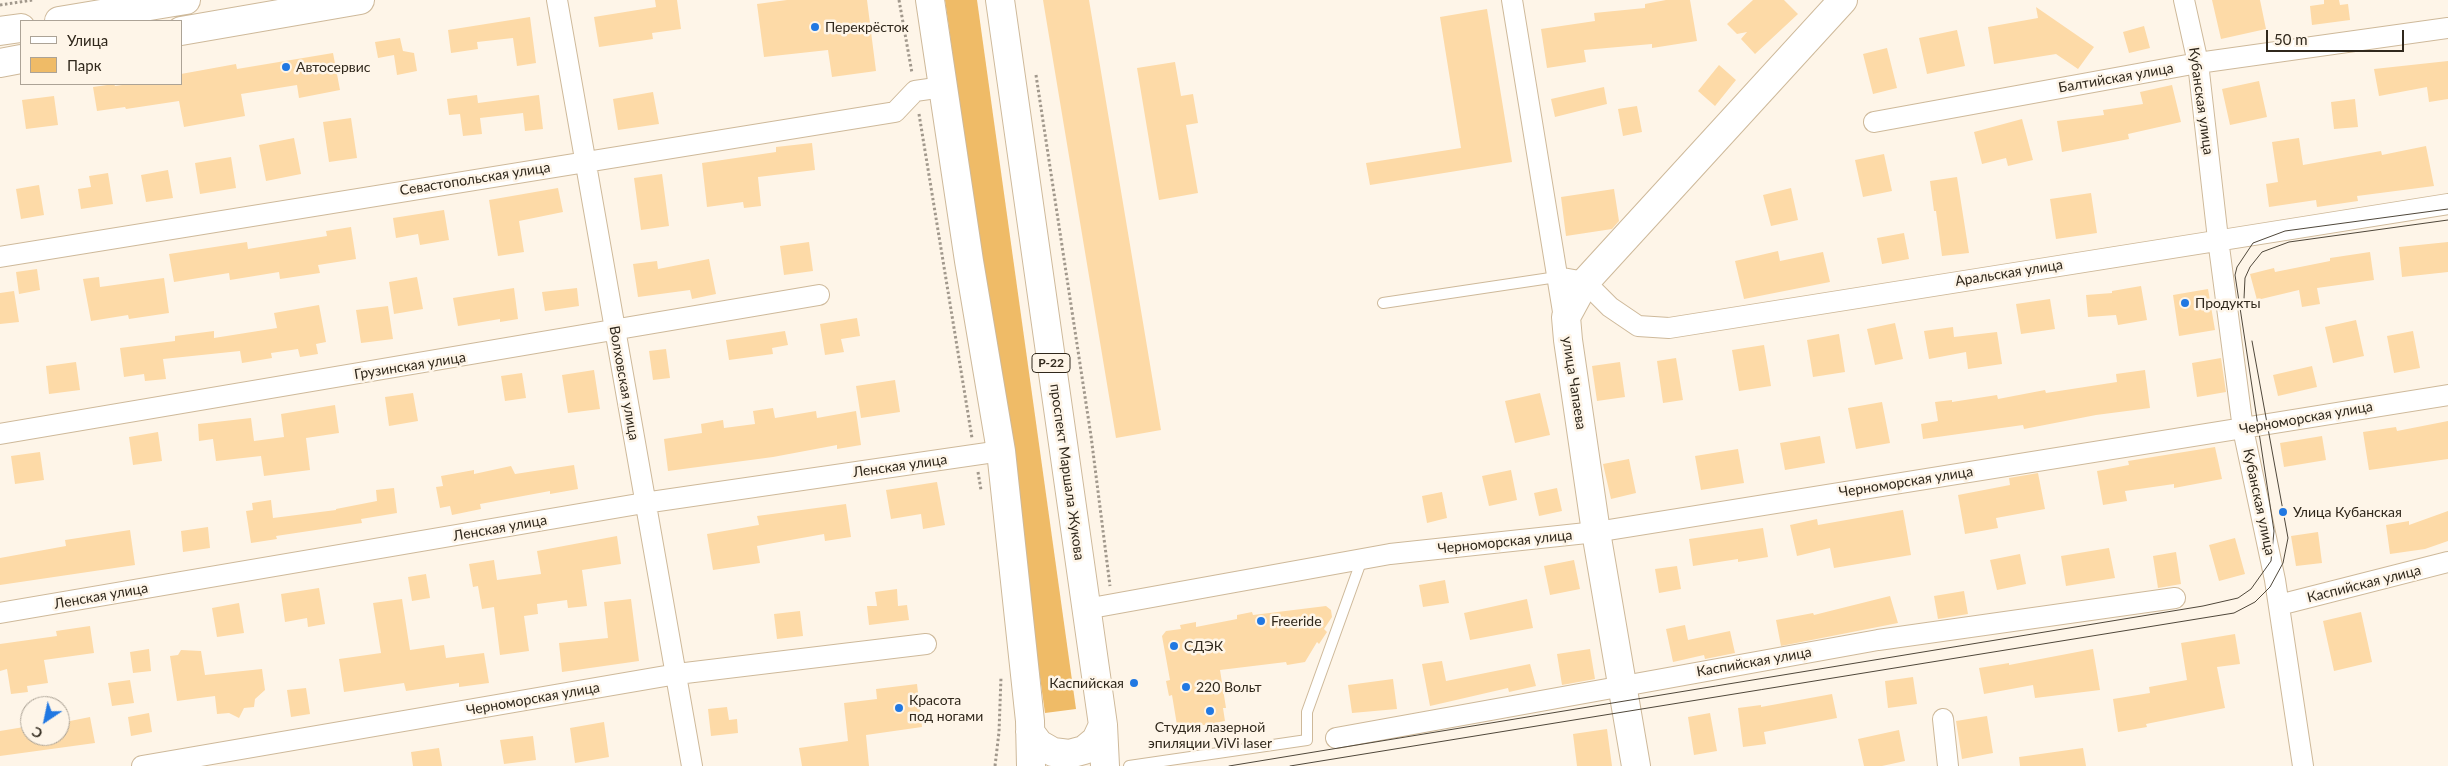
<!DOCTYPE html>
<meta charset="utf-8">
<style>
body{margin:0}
#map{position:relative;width:2448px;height:766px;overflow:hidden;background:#fef5e8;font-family:Lato,sans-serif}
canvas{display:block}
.legend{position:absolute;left:20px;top:20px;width:162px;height:65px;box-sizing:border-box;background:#fef5e8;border:1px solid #aca396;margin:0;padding:6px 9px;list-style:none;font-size:15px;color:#30281c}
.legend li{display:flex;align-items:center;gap:10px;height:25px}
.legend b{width:25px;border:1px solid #aca396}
.north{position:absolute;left:20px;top:696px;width:50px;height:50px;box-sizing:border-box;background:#fef5e8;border:1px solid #aca396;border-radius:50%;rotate:214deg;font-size:14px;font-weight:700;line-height:20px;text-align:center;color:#30281c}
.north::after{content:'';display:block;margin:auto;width:18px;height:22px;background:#2178e2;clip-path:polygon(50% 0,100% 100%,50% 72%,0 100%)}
.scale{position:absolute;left:2266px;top:30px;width:138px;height:22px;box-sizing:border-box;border:2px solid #30281c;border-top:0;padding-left:6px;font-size:15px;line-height:18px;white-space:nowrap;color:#30281c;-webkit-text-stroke:4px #fef5e8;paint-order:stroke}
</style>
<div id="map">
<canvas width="2448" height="766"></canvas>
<ul class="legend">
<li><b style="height:6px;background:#fff"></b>Улица</li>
<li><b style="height:14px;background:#efbb67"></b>Парк</li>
</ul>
<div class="north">С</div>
<div class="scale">50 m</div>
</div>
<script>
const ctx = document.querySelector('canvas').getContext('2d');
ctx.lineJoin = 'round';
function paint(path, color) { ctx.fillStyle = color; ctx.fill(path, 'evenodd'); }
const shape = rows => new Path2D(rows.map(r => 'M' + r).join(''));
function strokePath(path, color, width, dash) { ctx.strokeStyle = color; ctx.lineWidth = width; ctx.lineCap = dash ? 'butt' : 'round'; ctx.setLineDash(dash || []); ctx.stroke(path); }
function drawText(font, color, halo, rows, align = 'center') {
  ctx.font = font + ' Lato,sans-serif'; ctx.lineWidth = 5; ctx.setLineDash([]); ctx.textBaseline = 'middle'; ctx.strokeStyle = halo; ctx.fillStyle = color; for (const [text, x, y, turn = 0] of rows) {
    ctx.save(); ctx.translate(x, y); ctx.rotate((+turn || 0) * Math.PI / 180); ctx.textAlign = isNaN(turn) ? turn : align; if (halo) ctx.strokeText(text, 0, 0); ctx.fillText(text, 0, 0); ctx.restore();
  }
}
paint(shape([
 [945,0,977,0,1076,709,1045,713]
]), '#efbb67');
paint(shape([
 [655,0,677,0,681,29,652,33,653,39,599,47,594,17,656,7],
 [787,0,867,0,876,71,832,77,828,50,764,57,757,4],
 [1043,0,1089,0,1161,430,1116,438],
 [1666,0,1690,0,1697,41,1652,48,1652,44,1584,50,1586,62,1547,68,1541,29,1595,21,1594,13,1645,8,1645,4],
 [1753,0,1784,0,1798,14,1755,54,1741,39,1747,32,1737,34,1727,24],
 [2212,0,2260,0,2266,29,2221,39],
 [2324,0,2339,0,2340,5,2348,4,2350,20,2312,25,2310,6,2324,4],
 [2036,7,2094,47,2078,69,2056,54,1994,64,1988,27,2038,18],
 [1487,9,1512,162,1370,185,1366,163,1461,148,1440,17],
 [530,17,536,63,517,66,513,38,477,42,478,49,451,53,448,30],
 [2144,26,2150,48,2129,53,2123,32],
 [1957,30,1965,66,1927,74,1919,38],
 [400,38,403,51,414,53,417,71,397,75,394,55,378,58,375,42],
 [1887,48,1897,88,1873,94,1863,54],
 [333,53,340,90,299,98,297,85,241,94,245,116,184,127,179,101,126,109,125,107,97,111,93,87,114,84,115,86,129,84,181,84,181,74,236,64,237,69],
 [2448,61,2448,99,2429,102,2427,87,2379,96,2374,69],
 [1175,62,1181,96,1193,94,1198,123,1186,125,1198,193,1159,200,1137,68],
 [1719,65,1736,80,1715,106,1698,91],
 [2259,81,2267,117,2230,125,2222,89],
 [2172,85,2181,122,2128,134,2129,139,2062,152,2057,121,2104,115,2103,110,2143,104,2140,92],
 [1604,87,1607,104,1555,117,1551,99],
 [653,92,659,124,618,130,613,99],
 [477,95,478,103,539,95,543,129,525,131,523,113,480,118,482,134,463,136,460,114,449,115,447,99],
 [54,96,58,125,26,129,22,100],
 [2355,99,2358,127,2334,129,2331,102],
 [1637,106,1642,132,1623,136,1618,109],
 [351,118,357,158,329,162,323,122],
 [2022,119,2033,160,2008,166,2006,158,1982,164,1974,132],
 [294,138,301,174,266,181,259,145],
 [2299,138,2303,165,2381,151,2382,155,2426,146,2434,186,2357,196,2358,201,2317,207,2316,200,2269,207,2266,184,2278,182,2272,142],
 [812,143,815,170,758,177,761,206,744,208,743,202,707,207,702,163,776,152,776,147],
 [1884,154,1892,191,1863,197,1855,160],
 [231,157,236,188,200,194,195,163],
 [168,170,173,198,146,202,141,175],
 [108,173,113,204,81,209,78,189,91,187,89,176],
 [662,174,669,226,641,230,634,178],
 [1957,177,1969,253,1942,256,1936,211,1934,211,1930,181],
 [39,185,44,215,21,219,16,189],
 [558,188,563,212,519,221,524,252,498,256,489,200],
 [1791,188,1798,220,1771,226,1763,195],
 [1614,189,1619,221,1612,229,1566,236,1561,197],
 [2091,193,2097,233,2056,239,2050,199],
 [444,210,449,240,420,245,418,234,396,238,393,218],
 [351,227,356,259,318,265,320,273,280,279,279,272,230,280,229,273,174,282,169,254,247,242,248,249,327,236,326,231],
 [1904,233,1909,259,1882,264,1877,238],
 [809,242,813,271,784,275,780,246],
 [2448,242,2448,272,2402,277,2399,247],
 [1778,251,1780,261,1823,252,1830,282,1744,299,1735,261],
 [2370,252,2374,280,2317,288,2320,304,2302,307,2299,290,2257,300,2250,274,2274,268,2275,272,2330,261,2330,258],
 [709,259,716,294,692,299,690,290,638,297,633,264,657,261,658,269],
 [37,269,40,290,19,294,16,272],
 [99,277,100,287,164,278,169,313,129,319,128,315,91,321,83,279],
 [417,277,423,309,394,314,389,282],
 [2141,286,2147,320,2118,325,2116,315,2088,317,2086,295,2112,293,2112,291],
 [514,288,518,319,500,322,500,319,458,326,453,298],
 [577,288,579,306,545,311,542,292],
 [2208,289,2215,330,2179,336,2173,295],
 [14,291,19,322,0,324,0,293],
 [2050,299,2055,329,2021,334,2016,304],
 [319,305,326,342,316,344,318,354,300,357,298,349,271,353,272,358,242,363,240,351,163,359,166,379,145,381,144,374,124,377,120,348,175,341,175,336,214,331,214,338,277,328,274,313],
 [388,306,393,339,361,343,356,310],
 [857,318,860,336,841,339,844,352,825,355,820,324],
 [2356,320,2364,356,2333,363,2325,327],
 [1895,323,1903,359,1875,365,1867,329],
 [1953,327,1954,337,1997,332,2002,364,1968,369,1966,352,1929,359,1924,331],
 [785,331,788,345,772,348,773,354,729,360,726,340],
 [2413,331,2420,368,2394,373,2387,336],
 [1839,334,1845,372,1813,377,1807,340],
 [1764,345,1771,386,1739,391,1732,350],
 [666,349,670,378,653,380,649,351],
 [1676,358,1683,400,1663,403,1657,361],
 [2221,358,2226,392,2197,397,2192,363],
 [76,362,80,390,49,394,46,366],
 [1620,362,1625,397,1597,401,1592,366],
 [2312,366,2317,387,2278,396,2273,375],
 [594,370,600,409,568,413,562,375],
 [2145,370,2150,408,2096,415,2024,429,2023,425,1923,439,1921,424,1938,421,1935,402,1952,400,1952,402,1997,395,1998,399,2045,390,2046,393,2117,382,2116,374],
 [522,373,526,398,505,401,501,376],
 [895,380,900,412,861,418,856,386],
 [413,393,418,421,389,426,385,397],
 [1540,393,1550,435,1515,443,1505,401],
 [1882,402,1890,443,1856,449,1848,408],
 [335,405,339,433,306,438,310,470,264,476,261,456,216,461,213,439,199,441,198,424,251,418,254,441,284,437,281,414],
 [773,408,775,418,816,411,817,418,856,411,861,445,837,449,837,445,773,457,668,471,664,439,702,433,701,424,723,420,724,428,755,424,753,411],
 [2448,421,2448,459,2369,470,2363,432,2396,427,2397,431],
 [158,432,162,461,133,465,129,437],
 [1820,436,1825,463,1785,470,1780,443],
 [2322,436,2326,460,2284,467,2280,443],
 [2215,447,2222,479,2174,488,2174,484,2125,491,2127,501,2103,505,2097,471,2129,465,2128,461],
 [1738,449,1744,483,1701,490,1695,456],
 [40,452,44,480,15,484,11,456],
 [1629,459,1636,493,1611,499,1603,464],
 [574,465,578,489,550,494,550,491,480,504,481,509,452,515,450,506,440,508,436,487,443,486,441,476,474,470,474,474,511,466,515,474],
 [1511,470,1517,500,1489,506,1482,476],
 [2038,473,2045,509,1996,518,1998,528,1965,534,1958,495,2010,485,2009,478],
 [937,482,945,525,923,529,921,514,891,519,886,490],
 [394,488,397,513,361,519,362,523,276,536,277,539,251,543,246,511,253,510,252,503,271,500,273,518,336,510,336,509,377,501,376,490],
 [1557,488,1562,511,1539,516,1534,493],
 [1442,492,1447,518,1427,523,1422,496],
 [846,504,851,537,825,541,824,534,757,546,760,563,713,570,707,534,759,525,757,516],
 [1903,510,1911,555,1834,568,1830,548,1797,556,1790,525,1817,519,1818,525],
 [2448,511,2448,541,2425,549,2390,554,2386,525,2409,521,2409,525],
 [208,527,210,548,183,552,181,531],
 [1763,528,1768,557,1738,562,1738,559,1693,566,1689,539],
 [130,530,135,565,0,585,0,558,66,546,65,540],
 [2318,532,2322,563,2296,566,2291,536],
 [617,536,621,564,582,570,587,606,568,608,567,600,537,604,538,614,524,616,529,651,500,655,494,607,482,609,478,586,473,587,469,564,494,560,497,580,541,574,537,551],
 [2235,538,2245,574,2219,581,2209,545],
 [2109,548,2115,578,2066,586,2061,556],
 [2176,552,2181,584,2158,588,2153,556],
 [2020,554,2026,584,1997,590,1990,560],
 [1574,560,1580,589,1550,595,1544,566],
 [1677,566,1681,589,1659,593,1655,569],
 [426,574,430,598,412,601,408,577],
 [1445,580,1449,603,1423,607,1419,585],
 [319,588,325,624,308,627,307,618,285,622,281,594],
 [897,589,898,606,907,605,909,620,869,625,867,606,877,606,875,592],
 [1964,591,1968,614,1938,619,1934,596],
 [1890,596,1898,623,1781,646,1776,620,1813,613,1814,615],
 [402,599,410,650,444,645,446,658,484,653,489,683,459,687,459,683,406,691,404,683,344,692,339,659,381,653,373,603],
 [631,599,639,661,562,672,559,643,608,638,604,602],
 [1527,599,1533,628,1470,640,1464,613],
 [239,603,244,633,217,637,212,608],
 [1326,606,1331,610,1332,617,1324,629,1327,632,1319,644,1317,642,1305,662,1287,665,1286,662,1220,670,1226,708,1223,708,1225,721,1182,729,1177,725,1172,695,1169,696,1166,681,1170,680,1162,636,1166,631,1181,629,1180,625,1196,622,1196,627,1237,619,1237,615,1252,612,1253,615],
 [800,611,803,636,777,639,774,614],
 [2361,612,2372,662,2334,671,2323,621],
 [1685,625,1688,640,1730,631,1735,653,1705,659,1704,655,1673,662,1666,629],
 [90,626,94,653,44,660,48,683,27,686,28,692,11,694,7,669,0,671,0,644,57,636,56,631],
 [2235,634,2240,664,2217,667,2225,708,2146,724,2147,727,2118,732,2113,699,2150,693,2149,687,2187,680,2181,643],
 [149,649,151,671,133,673,130,652],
 [1590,649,1595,679,1562,685,1557,654],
 [2093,649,2100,690,2035,698,2033,685,1984,694,1979,668,2009,663,2009,665],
 [181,650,201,651,205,675,262,669,265,690,255,699,254,707,244,708,239,718,229,713,217,714,215,696,177,701,170,656,178,655],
 [1442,661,1446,681,1530,664,1536,686,1509,692,1508,688,1430,706,1422,664],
 [1913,677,1917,704,1888,708,1885,681],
 [1393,679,1397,709,1352,713,1348,685],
 [130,680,134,703,112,706,108,683],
 [917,684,922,727,866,735,869,766,802,766,799,748,848,741,844,703,877,699,876,689],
 [306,688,310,714,291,717,287,690],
 [1832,694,1837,718,1764,732,1766,744,1743,747,1738,708,1761,705,1761,707],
 [727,707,729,720,737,719,738,733,711,736,708,709],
 [149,713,152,732,131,736,128,717],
 [1710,713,1717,751,1694,755,1688,717],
 [1987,716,1993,753,1962,759,1956,721],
 [90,717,95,743,0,756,0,731,30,726,30,736,60,736,60,723],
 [604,722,609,757,575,763,570,728],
 [1607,729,1612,766,1577,766,1573,734],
 [1899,730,1905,761,1882,766,1864,766,1858,739],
 [533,736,536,760,504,764,500,740],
 [439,748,442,766,413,766,411,752],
 [2083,748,2086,766,2020,766,2019,757]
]), '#fddaa7');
const lane = shape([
 [1383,303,1557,277],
 [1129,766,1307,740,1307,712,1362,559]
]);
const street = shape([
 [557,0,692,766],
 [1512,0,1565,324],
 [2184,0,2198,63,2218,239,2243,429,2275,580,2303,766],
 [1874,122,2198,63,2448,28],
 [0,257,895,112,915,91,943,87],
 [1557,277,1585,282,1610,307,1638,326,1669,328,2448,204],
 [0,434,819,295],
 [2279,605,2448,562],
 [1086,609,1390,554,1596,532,2448,395],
 [0,613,644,503,1001,451],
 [1943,719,1948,766],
 [1336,738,1878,640,2175,598],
 [142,766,677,674,926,644]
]);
const secondary = shape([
 [1636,766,1596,532,1568,340,1566,317,1585,282,1843,0]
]);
const highway = shape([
 [930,0,969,261,1001,451,1030,721,1031,766],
 [1000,0,1103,725,1105,766],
 [59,21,186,0],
 [0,31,21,28],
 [181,31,360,0],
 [0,63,21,59],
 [1030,732,1039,744,1053,752,1069,754,1084,750,1096,740,1103,725]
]);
strokePath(lane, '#ceb99a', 12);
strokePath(street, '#ceb99a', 22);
strokePath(secondary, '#ceb99a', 30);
strokePath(highway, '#ceb99a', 30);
strokePath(shape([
 [899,0,912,73],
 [0,5,33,0],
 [1036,75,1091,436,1110,586],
 [919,114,972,438],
 [978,472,981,490],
 [995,766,999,732,1001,677]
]), '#a1988c', 3, [2.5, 2.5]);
strokePath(lane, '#fff', 10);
strokePath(street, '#fff', 20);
strokePath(secondary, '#fff', 28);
strokePath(highway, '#fff', 28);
strokePath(shape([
 [2244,299,2245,278,2250,267,2262,252,2289,242,2448,220],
 [1229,766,2203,606,2238,598,2251,589,2271,561,2274,531,2235,275,2237,267,2253,243,2285,231,2448,209],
 [1290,766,2234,613,2255,602,2270,587,2283,563,2288,538,2252,341]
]), '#4f473a', 1);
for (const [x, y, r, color] of [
 [815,27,5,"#2178e2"],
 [286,67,5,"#2178e2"],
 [2185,303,5,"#2178e2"],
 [2283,512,5,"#2178e2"],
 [1261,621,5,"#2178e2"],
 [1174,646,5,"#2178e2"],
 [1134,683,5,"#2178e2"],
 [1186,687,5,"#2178e2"],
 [899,708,5,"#2178e2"],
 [1210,711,5,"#2178e2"]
]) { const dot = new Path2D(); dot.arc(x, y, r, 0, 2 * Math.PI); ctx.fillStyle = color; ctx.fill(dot); strokePath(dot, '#fef5e8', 2); }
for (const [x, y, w] of [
 [1051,363,38]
]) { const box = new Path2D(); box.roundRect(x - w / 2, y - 9.5, w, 19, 4); ctx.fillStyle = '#fef5e8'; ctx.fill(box); strokePath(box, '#30281c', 1); }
drawText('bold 12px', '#30281c', null, [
 ["Р-22",1051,363]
]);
drawText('14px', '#30281c', '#fef5e8', [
 ["Перекрёсток",825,27],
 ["Автосервис",296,67],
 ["Продукты",2195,303],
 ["Улица Кубанская",2293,512],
 ["Freeride",1271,621],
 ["СДЭК",1184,646],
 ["Каспийская",1124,683,"right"],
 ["220 Вольт",1196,687],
 ["Красота",909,700],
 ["под ногами",909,716],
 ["Студия лазерной",1210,727,"center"],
 ["эпиляции ViVi laser",1210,743,"center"]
], 'left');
drawText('14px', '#30281c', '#fef5e8', [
 ["Балтийская улица",2116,78,-10],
 ["Кубанская улица",2201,101,82],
 ["Севастопольская улица",475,179,-9],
 ["Аральская улица",2009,273,-9],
 ["Грузинская улица",410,366,-9],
 ["Волховская улица",624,383,80],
 ["улица Чапаева",1574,383,81],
 ["Черноморская улица",2306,418,-10],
 ["Ленская улица",900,466,-8],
 ["проспект Маршала Жукова",1067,472,82],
 ["Черноморская улица",1906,482,-9],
 ["Кубанская улица",2259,502,78],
 ["Ленская улица",500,528,-10],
 ["Черноморская улица",1505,542,-6],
 ["Каспийская улица",2364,584,-14],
 ["Ленская улица",101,596,-10],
 ["Каспийская улица",1754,662,-10],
 ["Черноморская улица",533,699,-10]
]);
</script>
